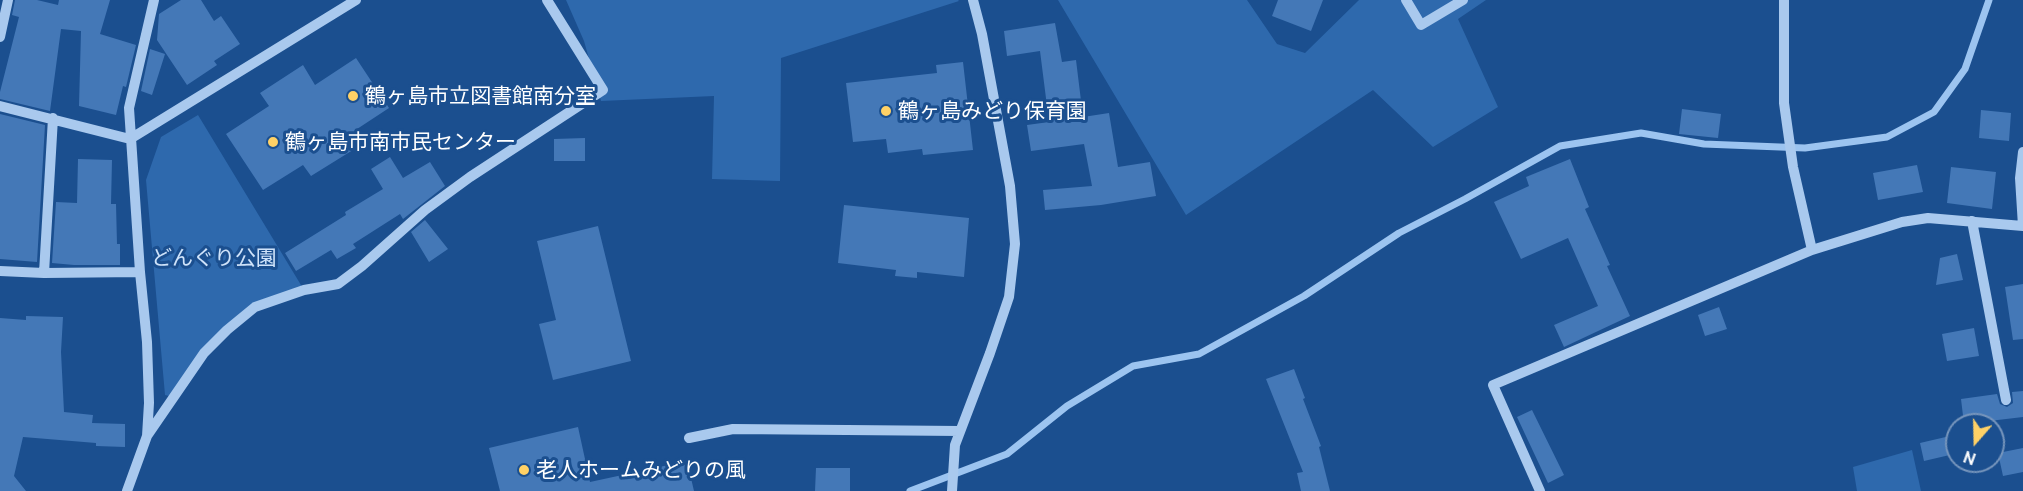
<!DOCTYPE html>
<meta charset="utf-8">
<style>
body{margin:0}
#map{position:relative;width:2023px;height:491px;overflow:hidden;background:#1b4f8f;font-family:Ubuntu,sans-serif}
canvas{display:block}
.north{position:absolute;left:1945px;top:413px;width:60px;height:60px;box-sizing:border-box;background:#1b4f8f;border:2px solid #7695bc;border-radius:50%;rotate:200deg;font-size:16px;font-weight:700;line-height:24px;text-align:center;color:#fff}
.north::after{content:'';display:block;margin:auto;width:21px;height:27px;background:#ffd166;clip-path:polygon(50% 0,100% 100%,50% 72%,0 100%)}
</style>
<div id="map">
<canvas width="2023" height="491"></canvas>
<div class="north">N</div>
</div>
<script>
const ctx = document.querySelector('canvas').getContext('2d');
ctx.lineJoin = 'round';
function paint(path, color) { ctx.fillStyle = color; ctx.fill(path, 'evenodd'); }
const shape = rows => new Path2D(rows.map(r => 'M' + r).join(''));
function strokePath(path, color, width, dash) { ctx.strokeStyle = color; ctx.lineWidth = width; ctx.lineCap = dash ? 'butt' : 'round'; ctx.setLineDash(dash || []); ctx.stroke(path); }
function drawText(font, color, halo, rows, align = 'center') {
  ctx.font = font + ' Ubuntu,"Noto Sans JP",sans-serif'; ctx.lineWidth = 6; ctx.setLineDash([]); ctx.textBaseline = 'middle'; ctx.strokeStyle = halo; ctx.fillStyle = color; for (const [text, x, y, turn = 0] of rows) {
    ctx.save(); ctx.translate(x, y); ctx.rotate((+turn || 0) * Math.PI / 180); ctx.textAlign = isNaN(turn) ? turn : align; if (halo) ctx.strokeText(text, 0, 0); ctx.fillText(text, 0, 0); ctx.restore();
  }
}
paint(shape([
 [566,0,958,0,959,1,781,58,780,181,712,179,714,96,601,101,584,41],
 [1058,0,1247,0,1277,44,1305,53,1359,0,1486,0,1458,19,1498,107,1433,147,1373,90,1186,215],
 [198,115,304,290,255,307,227,330,173,397,165,395,146,180,161,137],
 [1912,450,1921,491,1857,491,1853,467]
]), '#2e69ad');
strokePath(shape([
 [910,491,1007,454,1067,406,1133,366,1199,354,1304,296,1399,233,1465,199,1560,146,1641,133,1704,144,1805,148,1887,137,1934,112,1965,69,1989,0]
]), '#9cc4f0', 7);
paint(shape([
 [15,0,37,0,58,5,59,0,110,0,100,34,136,45,126,87,123,86,116,115,79,106,81,31,61,29,50,111,0,99,0,92,19,17,12,15],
 [181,0,201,0,214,21,221,16,240,44,214,61,217,65,187,85,157,40,159,14],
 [1278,0,1323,0,1311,31,1272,16],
 [1055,23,1062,62,1076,60,1083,117,1109,113,1118,167,1150,162,1156,196,1101,205,1045,210,1043,190,1092,186,1084,144,1031,151,1027,125,1049,122,1040,51,1007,56,1004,31],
 [150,49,165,54,152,95,141,91],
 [356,58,389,108,354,131,361,145,311,176,303,165,263,190,226,134,269,106,260,93,303,65,315,85],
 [963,62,973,150,923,155,922,149,888,153,886,139,853,142,846,83,937,73,936,65],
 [1682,109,1721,114,1718,138,1679,134],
 [1981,110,2011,113,2009,141,1979,138],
 [0,114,45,125,37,262,0,259],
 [585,138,585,161,554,161,554,139],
 [390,157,403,178,430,162,445,186,403,219,400,214,353,244,356,248,337,259,331,250,296,271,285,253,346,215,345,212,383,189,371,169],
 [78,159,112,160,111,204,116,204,117,244,120,244,120,265,74,265,52,263,56,202,77,203],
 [1570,159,1589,207,1585,209,1610,265,1607,266,1630,316,1564,347,1554,325,1598,306,1568,238,1521,259,1494,202,1529,186,1526,177],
 [1917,165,1923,192,1878,200,1873,173],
 [1951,167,1996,172,1992,209,1947,203],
 [844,205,969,218,964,277,917,272,917,278,895,276,896,270,838,263],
 [425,220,448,249,429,262,411,232],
 [598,226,631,361,553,380,539,324,556,320,537,241],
 [1957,254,1963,280,1936,285,1940,258],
 [2023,284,2023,339,2013,340,2005,287],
 [1719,307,1727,329,1705,336,1698,315],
 [26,316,63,317,61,352,64,412,93,415,92,423,125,424,125,447,96,446,96,443,23,437,14,476,26,491,0,491,0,318,26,320],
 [1974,328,1979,356,1947,361,1942,334],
 [1294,369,1305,398,1303,399,1321,446,1319,447,1330,491,1301,491,1297,473,1303,472,1266,379],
 [2023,391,2023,417,1964,424,1961,399,1997,394,2000,404,2007,407,2013,403,2012,392],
 [1532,410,1564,475,1548,483,1517,417],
 [578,427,590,482,687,461,694,491,500,491,489,448],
 [1950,436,1954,454,1924,461,1920,443],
 [2023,448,2023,472,2003,476,1998,453],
 [816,468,850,468,850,491,815,491]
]), '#4478b7');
strokePath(shape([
 [1406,0,1421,25,1463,0],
 [1784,0,1784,103,1793,167,1812,250],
 [0,37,8,0],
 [0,106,130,139,356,0],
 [1972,221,2006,400],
 [2023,226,2020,178,2023,152],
 [0,271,44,273,53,118],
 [44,273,140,272],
 [147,436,204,353,227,330,255,307,304,290,338,284,362,266,425,210,470,177,603,90,547,0],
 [689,438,733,429,960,431],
 [127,491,147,436,149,403,147,342,140,272,129,108,154,0],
 [952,491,955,445,990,353,1009,297,1015,244,1010,186,982,34,973,0],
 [1540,491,1493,385,1812,250,1902,222,1928,218,2023,226]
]), '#a9c9ee', 10);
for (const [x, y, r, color] of [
 [353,96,6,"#ffd166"],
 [886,111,6,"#ffd166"],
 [273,142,6,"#ffd166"],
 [524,470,6,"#ffd166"]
]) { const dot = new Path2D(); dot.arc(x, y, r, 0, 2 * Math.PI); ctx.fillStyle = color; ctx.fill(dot); strokePath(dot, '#1b4f8f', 2); }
drawText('21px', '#fff', '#1b4f8f', [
 ["鶴ヶ島市立図書館南分室",365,96],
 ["鶴ヶ島みどり保育園",898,111],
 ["鶴ヶ島市南市民センター",285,142],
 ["老人ホームみどりの風",536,470]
], 'left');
drawText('21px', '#cfe3fa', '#1b4f8f', [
 ["どんぐり公園",214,258]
]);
</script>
